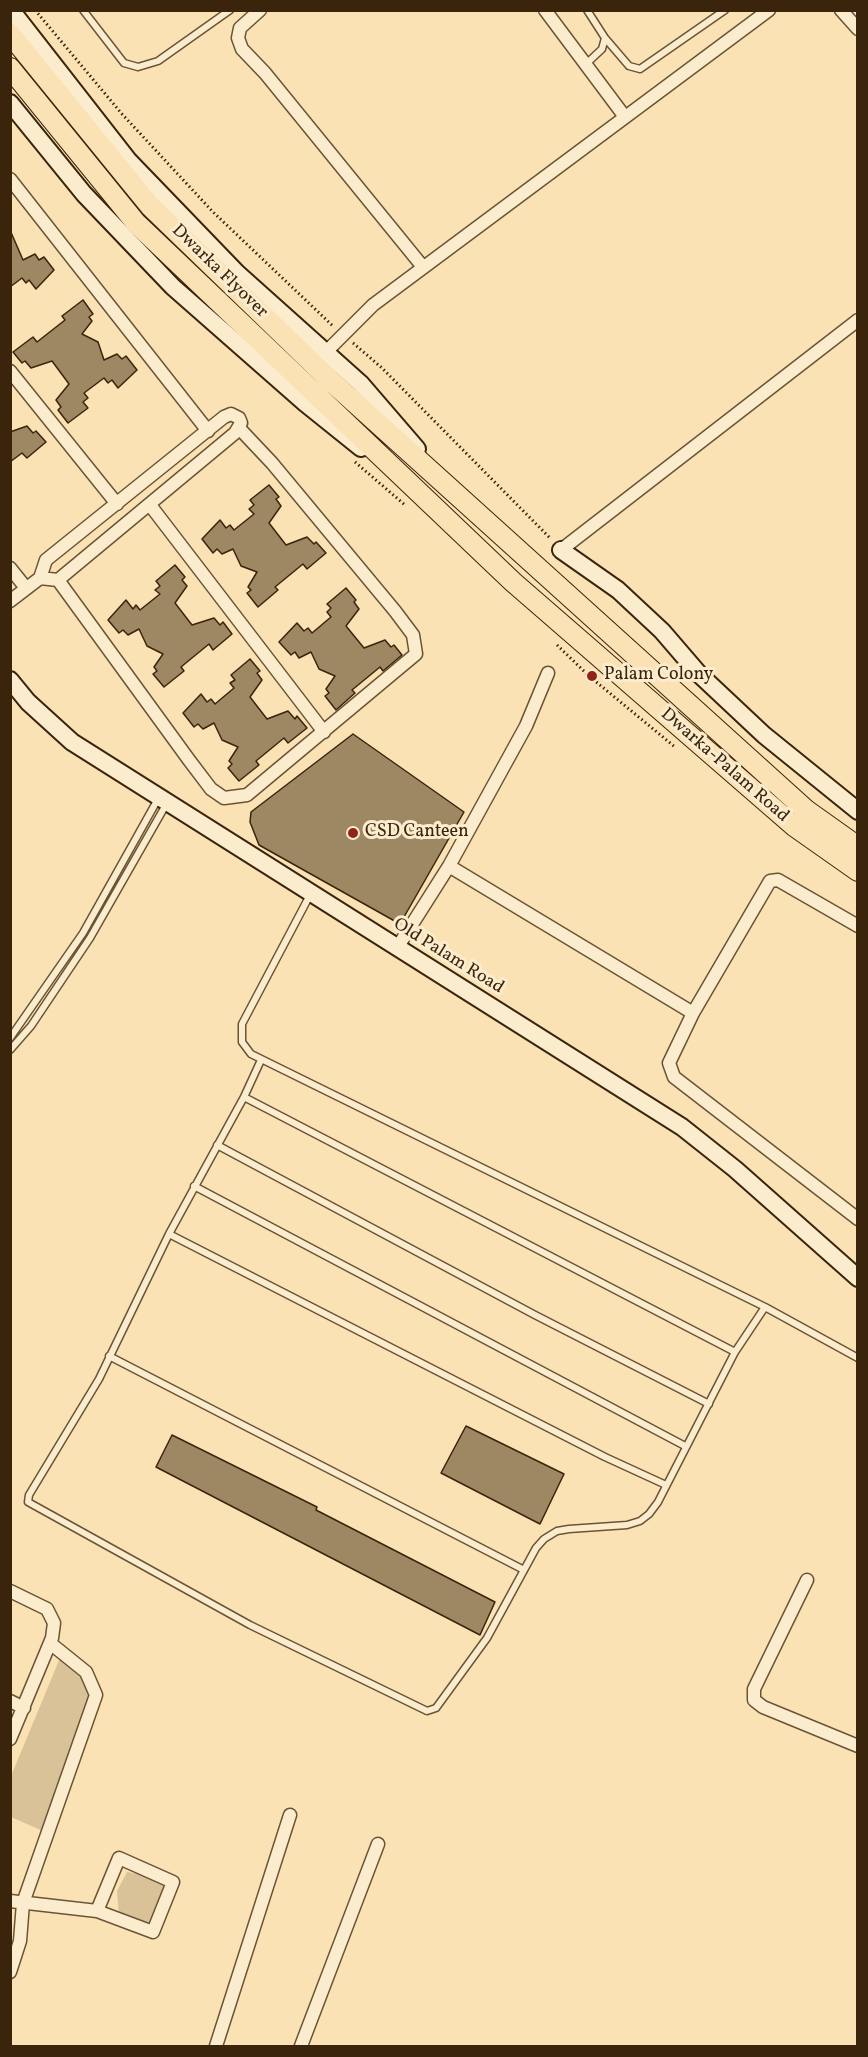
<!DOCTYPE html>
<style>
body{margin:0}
#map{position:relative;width:868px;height:2057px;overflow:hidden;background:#fae2b4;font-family:Vollkorn,serif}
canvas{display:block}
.frame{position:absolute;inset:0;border:12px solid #3a240c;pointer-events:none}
</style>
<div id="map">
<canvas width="868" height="2057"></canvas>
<div class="frame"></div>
</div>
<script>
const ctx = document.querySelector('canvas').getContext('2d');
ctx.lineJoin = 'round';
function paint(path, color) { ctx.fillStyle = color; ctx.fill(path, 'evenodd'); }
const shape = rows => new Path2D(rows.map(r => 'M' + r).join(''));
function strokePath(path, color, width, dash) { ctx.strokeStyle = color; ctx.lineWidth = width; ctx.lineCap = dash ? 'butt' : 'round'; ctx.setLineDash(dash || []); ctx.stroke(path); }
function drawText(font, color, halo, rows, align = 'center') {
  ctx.font = font + ' Vollkorn,serif'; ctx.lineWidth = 6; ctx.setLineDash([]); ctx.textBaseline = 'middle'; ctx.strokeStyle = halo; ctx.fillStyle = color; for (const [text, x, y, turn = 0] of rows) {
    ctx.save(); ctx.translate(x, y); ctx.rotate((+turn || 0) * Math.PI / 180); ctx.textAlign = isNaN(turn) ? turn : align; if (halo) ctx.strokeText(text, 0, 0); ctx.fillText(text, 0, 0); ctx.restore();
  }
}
paint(shape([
 [60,1658,71,1665,84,1681,92,1697,45,1832,11,1817,11,1776],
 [127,1872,150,1876,170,1885,152,1923,119,1915,117,1891]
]), '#d9c297');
const building = shape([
 [10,230,23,260,35,254,39,260,44,257,54,270,36,289,29,280,26,283,22,278,10,287,10,230],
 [83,300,93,314,89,317,92,321,82,334,98,342,104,360,117,354,122,359,126,356,137,370,118,388,112,380,108,383,104,378,84,393,88,398,83,402,88,408,68,423,58,410,61,407,56,400,69,384,52,361,31,368,25,361,22,363,13,352,33,337,37,342,65,320,62,316,83,300],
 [27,426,33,433,36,431,46,442,27,458,22,453,10,462,10,432,27,426],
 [269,485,279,497,276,499,281,506,269,523,286,545,307,537,314,544,316,542,326,553,307,569,303,564,275,587,278,590,258,607,247,593,251,590,248,587,257,572,241,566,233,549,222,554,217,549,213,553,202,539,220,520,226,528,230,525,234,530,254,514,249,509,254,505,250,500,269,485],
 [175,565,185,577,182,580,187,586,175,603,192,625,214,618,220,625,223,622,232,634,213,650,209,644,181,667,184,671,164,687,153,674,157,671,154,667,163,654,147,646,139,629,128,635,123,630,119,633,108,620,126,600,133,609,136,605,140,610,160,594,155,590,160,586,156,581,175,565],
 [346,588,356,600,354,602,359,609,346,626,364,648,385,640,391,647,394,645,402,655,383,671,380,667,352,690,355,693,336,710,325,696,329,693,326,689,335,676,319,669,311,652,299,658,295,652,291,655,279,642,297,623,304,631,308,628,312,633,331,617,327,612,331,608,327,604,346,588],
 [250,659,260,671,257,673,262,680,250,697,267,719,288,711,295,719,297,716,307,728,288,743,284,738,256,761,259,765,239,781,228,768,232,764,229,761,238,747,222,740,214,723,203,729,198,724,194,727,183,713,201,694,207,702,211,699,215,704,234,688,230,683,235,680,231,675,250,659],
 [353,734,464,812,400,924,259,845,250,822,251,812,353,734],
 [466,1426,564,1474,540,1524,441,1473,466,1426],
 [172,1435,317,1507,316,1510,353,1529,495,1602,480,1635,156,1467,172,1435]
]);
paint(building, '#9e8763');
strokePath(building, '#3a240c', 1.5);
const lane = shape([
 [83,10,124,63,138,67,158,61,230,10],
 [605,38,629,66,640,69,725,10],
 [586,64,602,49,605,38,587,10],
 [10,1038,83,933,158,799],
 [10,1050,31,1026,90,938,167,803],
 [261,1060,244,1097,169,1234,605,1457,666,1485],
 [244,1097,735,1352],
 [217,1145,535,1315,709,1404],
 [194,1186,685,1446],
 [169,1234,99,1379,29,1495,28,1502,250,1625,427,1711,436,1708,487,1638,536,1548,544,1539,557,1531,569,1529,627,1525,640,1521,649,1514,658,1502,735,1352,765,1307,251,1054,242,1042,242,1024,310,895],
 [765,1307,858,1358],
 [109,1356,524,1570]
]);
const street = shape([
 [260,10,240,28,238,38,242,49,265,73,423,267],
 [545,10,625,117],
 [841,10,858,29],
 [10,179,208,431],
 [326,352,373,305,769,10],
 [10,371,117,504],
 [150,505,324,732],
 [561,550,858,320],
 [10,568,26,588],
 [58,580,189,760,211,789,224,798,247,795,416,654,413,635,395,611,272,463,239,428],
 [10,601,40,578,46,560,224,417,231,414,239,418,241,423,235,433,58,580,40,578],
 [449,866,693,1013,770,881,778,880,858,926],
 [397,948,449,866,526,726,548,673],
 [693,1013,669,1063,674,1077,858,1219],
 [807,1580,754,1689,754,1700,763,1707,858,1746],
 [10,1591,47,1609,54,1623,52,1638,10,1739],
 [10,1701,24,1708],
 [10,1901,97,1911,153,1932,173,1882,119,1858,97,1911],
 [10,1972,20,1941,23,1903,96,1695,86,1672,50,1643],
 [216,2046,290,1815],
 [301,2046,378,1844]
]);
const secondary = shape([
 [11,10,128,160,237,273,361,384,417,449],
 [10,103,84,194,173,287,305,403,361,448],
 [561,550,618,590,662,631,699,674,764,735,858,811],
 [10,680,28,702,72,742,682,1127,735,1169,858,1278]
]);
const primary = shape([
 [10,34,150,206,332,382,806,810,858,847],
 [10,68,136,223,513,582,794,826,858,871]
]);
strokePath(lane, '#6a5436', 9);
strokePath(street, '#6a5436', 15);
strokePath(secondary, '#3a240c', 20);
strokePath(primary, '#3a240c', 22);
strokePath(shape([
 [35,10,122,114,213,212,334,327],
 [353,343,382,368,551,539],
 [355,462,405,505],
 [557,645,589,676,675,747]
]), '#3a240c', 3, [1.5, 3]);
strokePath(lane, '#fcecce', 6);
strokePath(street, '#fcecce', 12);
strokePath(secondary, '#fcecce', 16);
strokePath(primary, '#fae2b4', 20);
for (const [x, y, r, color] of [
 [592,676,6,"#8f2418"],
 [353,833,6,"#8f2418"]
]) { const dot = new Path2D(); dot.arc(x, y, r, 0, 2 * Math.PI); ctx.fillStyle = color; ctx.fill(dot); strokePath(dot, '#fcecce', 2); }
drawText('18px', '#3a240c', '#fcecce', [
 ["Dwarka Flyover",219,272,44],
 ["Dwarka-Palam Road",724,766,41],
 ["Old Palam Road",448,957,32]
]);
drawText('18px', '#3a240c', '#fcecce', [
 ["Palam Colony",604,676],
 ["CSD Canteen",365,833]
], 'left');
</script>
